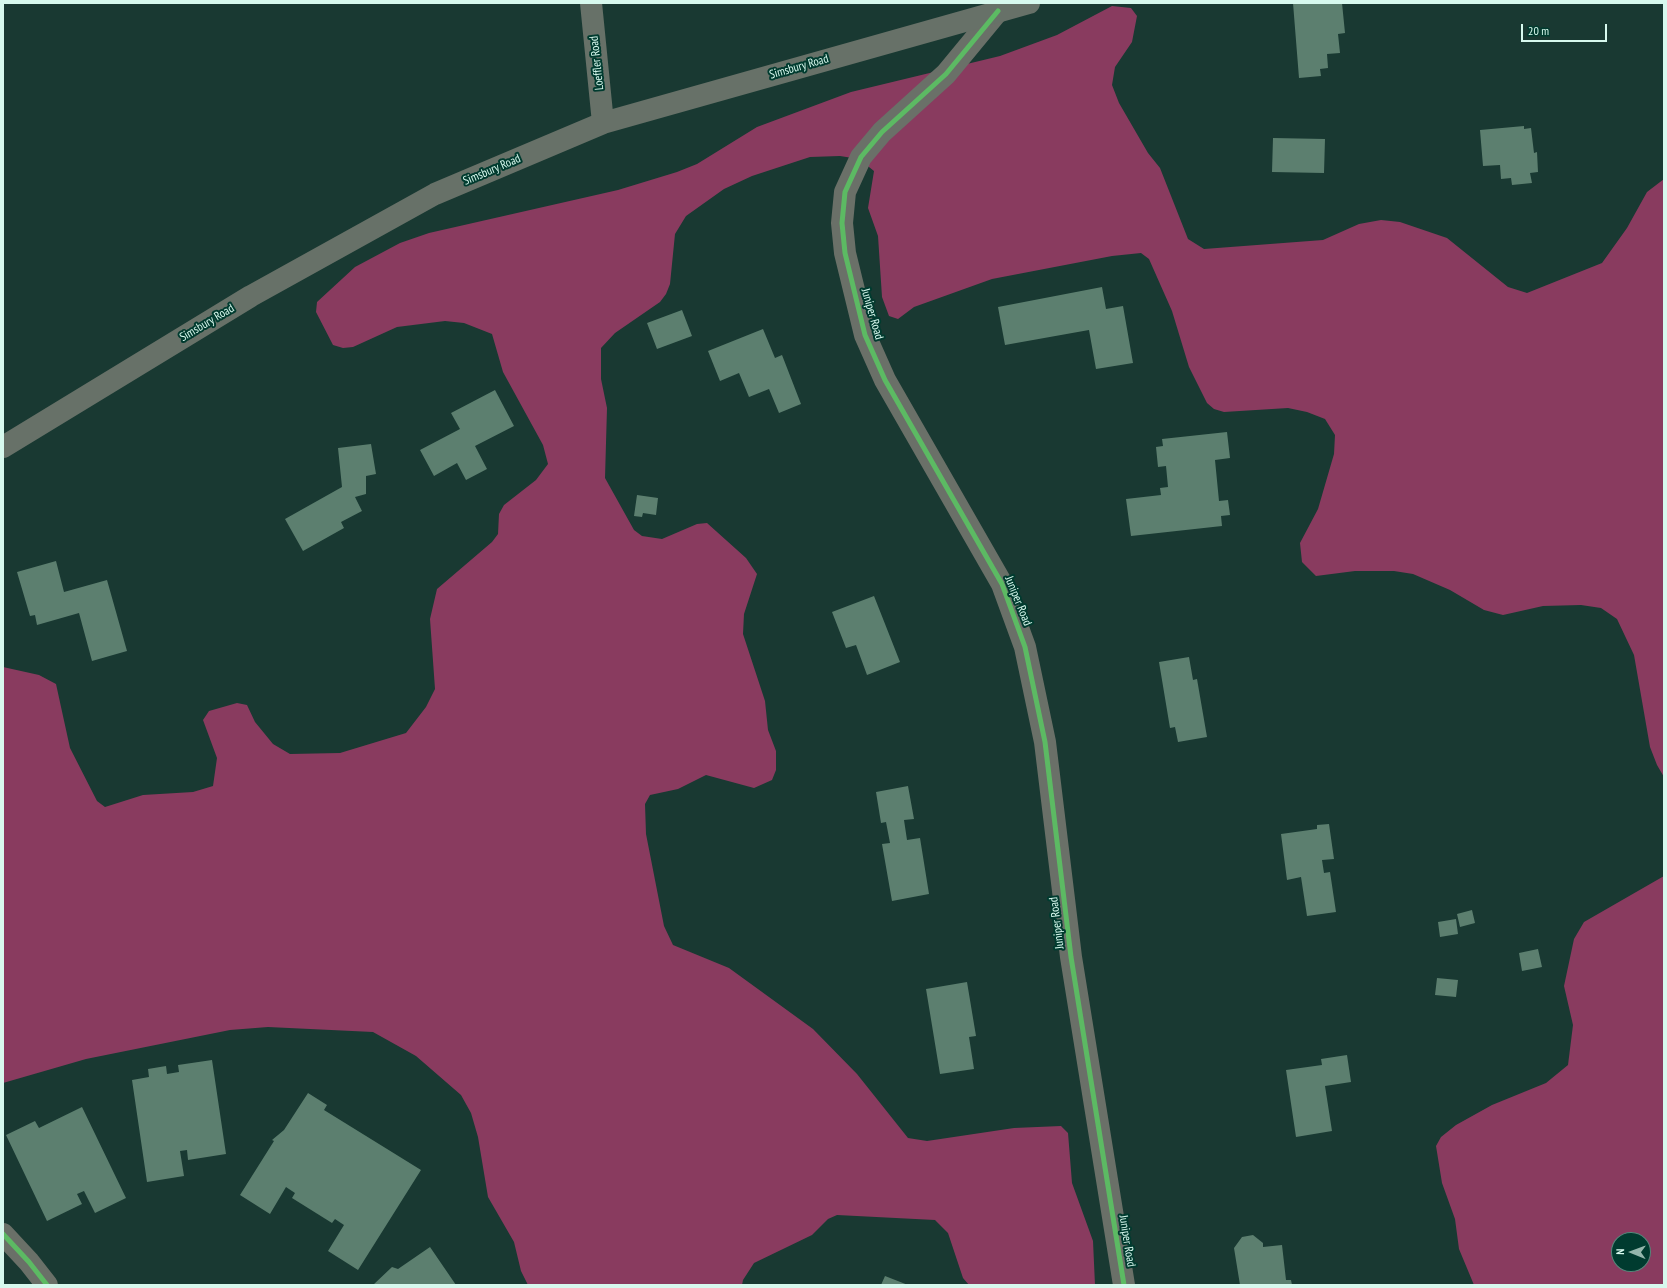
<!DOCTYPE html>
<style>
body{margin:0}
#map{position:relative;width:1667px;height:1288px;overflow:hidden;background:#193932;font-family:"PT Sans Narrow",sans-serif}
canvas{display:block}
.frame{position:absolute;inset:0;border:4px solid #d7f9ee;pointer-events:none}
.north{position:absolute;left:1611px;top:1232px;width:40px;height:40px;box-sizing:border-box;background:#003b2f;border:1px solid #56877b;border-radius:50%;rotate:271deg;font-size:11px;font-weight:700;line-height:16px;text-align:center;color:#d7f9ee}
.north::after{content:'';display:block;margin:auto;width:14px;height:18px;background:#94b6ac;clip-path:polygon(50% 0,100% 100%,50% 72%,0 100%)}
.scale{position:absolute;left:1521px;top:24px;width:86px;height:18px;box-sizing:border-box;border:2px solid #d7f9ee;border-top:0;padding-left:5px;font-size:12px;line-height:14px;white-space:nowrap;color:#d7f9ee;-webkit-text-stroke:3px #003b2f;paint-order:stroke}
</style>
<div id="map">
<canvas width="1667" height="1288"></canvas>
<div class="frame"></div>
<div class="north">N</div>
<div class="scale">20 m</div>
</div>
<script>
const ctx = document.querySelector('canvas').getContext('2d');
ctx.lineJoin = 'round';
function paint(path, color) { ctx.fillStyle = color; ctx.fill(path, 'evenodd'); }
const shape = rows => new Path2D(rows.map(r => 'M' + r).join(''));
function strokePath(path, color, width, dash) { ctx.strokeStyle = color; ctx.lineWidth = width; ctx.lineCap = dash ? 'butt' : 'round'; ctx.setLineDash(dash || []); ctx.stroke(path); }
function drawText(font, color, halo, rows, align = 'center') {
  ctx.font = font + ' "PT Sans Narrow",sans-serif'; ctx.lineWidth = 4; ctx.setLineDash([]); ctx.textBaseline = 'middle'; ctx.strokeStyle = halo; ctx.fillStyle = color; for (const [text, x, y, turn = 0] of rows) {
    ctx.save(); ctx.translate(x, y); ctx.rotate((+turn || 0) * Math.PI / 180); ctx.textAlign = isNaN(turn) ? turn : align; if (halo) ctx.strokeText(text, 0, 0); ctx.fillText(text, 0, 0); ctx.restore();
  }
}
paint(shape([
 [1112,6,1131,8,1137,16,1132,42,1115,67,1112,85,1119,103,1148,153,1160,168,1188,239,1204,249,1323,240,1359,224,1381,220,1400,222,1447,238,1508,287,1527,293,1602,263,1627,228,1647,192,1664,179,1664,777,1657,765,1650,747,1634,655,1617,619,1601,608,1581,605,1543,606,1503,615,1484,610,1450,590,1413,574,1394,571,1355,571,1316,576,1302,562,1300,543,1318,509,1334,454,1335,435,1325,419,1307,412,1288,408,1224,412,1214,409,1207,403,1189,367,1172,311,1149,259,1141,253,1112,256,992,279,914,307,898,319,889,316,882,297,878,236,868,208,874,171,859,159,840,156,810,157,752,176,724,189,686,216,675,234,670,284,666,294,660,302,615,333,601,348,601,379,607,408,605,478,634,530,642,536,662,539,697,524,707,523,746,558,757,574,744,614,743,634,765,701,768,730,776,751,776,770,772,780,754,788,706,775,678,789,650,795,645,804,646,834,664,926,673,945,729,968,813,1029,857,1074,908,1138,927,1141,1014,1128,1061,1126,1068,1133,1072,1183,1093,1241,1095,1285,969,1285,963,1278,948,1233,935,1220,837,1215,828,1219,812,1235,754,1263,743,1280,742,1285,528,1285,521,1271,514,1242,488,1197,478,1137,471,1113,461,1095,416,1056,373,1032,268,1027,230,1030,86,1059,3,1083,3,667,39,675,56,684,70,748,97,801,105,807,143,795,193,792,213,786,217,758,203,720,209,711,237,703,247,705,255,722,273,744,290,754,340,753,406,733,426,707,435,689,430,619,437,589,492,542,498,534,499,514,504,505,536,480,548,464,543,445,503,372,492,334,464,323,445,321,397,327,353,347,343,348,333,345,316,312,317,302,355,267,400,243,429,233,618,190,677,172,697,164,757,127,851,92,1000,56,1057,35],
 [1664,876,1664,1285,1474,1285,1459,1249,1455,1219,1442,1183,1436,1146,1441,1137,1456,1125,1492,1105,1546,1083,1568,1065,1573,1025,1564,986,1574,939,1584,922],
 [1619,1240,1643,1240,1643,1264,1619,1264]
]), '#893b5f');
paint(shape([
 [1293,3,1342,3,1345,33,1338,34,1340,53,1327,54,1328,68,1320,69,1321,76,1299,78],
 [1524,126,1524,129,1531,128,1534,153,1537,152,1538,172,1530,173,1532,183,1512,185,1511,178,1501,179,1500,165,1483,166,1480,130],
 [1273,138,1325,139,1324,173,1272,172],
 [1102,287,1106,309,1123,306,1133,363,1096,369,1089,330,1005,345,998,307],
 [682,310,692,336,657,349,647,323],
 [763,329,775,358,782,355,801,404,779,413,769,389,749,397,739,373,720,381,708,351],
 [495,390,514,426,475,446,487,469,466,480,457,463,434,476,420,450,460,429,451,413],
 [1227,432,1230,458,1215,460,1219,501,1228,500,1230,515,1221,516,1222,526,1131,536,1126,499,1161,495,1160,488,1168,487,1166,466,1158,467,1156,447,1163,446,1162,439],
 [371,444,376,474,366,476,366,494,355,497,362,511,341,522,344,528,303,551,285,519,342,487,338,448],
 [637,495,658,498,656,515,643,513,642,517,634,516],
 [56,561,64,592,107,580,127,651,92,661,79,613,37,625,35,615,30,616,17,572],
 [874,596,900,662,867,675,856,645,846,648,832,612],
 [1189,657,1193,680,1197,679,1207,737,1178,742,1175,727,1170,728,1159,662],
 [908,786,914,819,904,820,907,840,920,838,929,894,892,901,882,844,890,843,886,822,881,823,876,792],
 [1329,824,1334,859,1322,860,1324,873,1330,872,1336,912,1307,916,1301,877,1287,880,1281,834,1317,829,1317,825],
 [1472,910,1475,923,1460,927,1457,914],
 [1456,919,1458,934,1440,937,1438,922],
 [1538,949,1542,967,1522,971,1519,953],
 [1437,978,1458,980,1456,997,1435,995],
 [967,982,976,1036,969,1037,974,1069,940,1074,926,989],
 [1347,1055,1351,1082,1325,1086,1332,1131,1296,1137,1286,1070,1322,1065,1321,1059],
 [212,1060,226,1154,188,1160,187,1150,180,1151,184,1176,147,1182,132,1080,149,1077,148,1069,166,1066,167,1074,179,1072,178,1065],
 [308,1093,327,1105,324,1110,421,1170,358,1270,328,1251,344,1225,335,1219,332,1223,292,1198,295,1193,286,1187,270,1214,240,1195,274,1141,272,1140,284,1130],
 [82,1107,126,1198,95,1213,84,1191,77,1194,82,1204,47,1221,6,1135,35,1121,39,1128],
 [1253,1235,1263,1243,1263,1247,1282,1245,1286,1280,1291,1280,1292,1285,1240,1285,1234,1248,1242,1237],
 [430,1247,456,1285,373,1285,392,1267,398,1269],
 [885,1276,908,1285,881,1285]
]), '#5c7f6f');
strokePath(shape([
 [998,11,946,74,882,132,861,157,845,192,842,223,845,253,865,335,885,380,1002,584,1025,647,1045,742,1071,957,1124,1285],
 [3,1234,29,1262,47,1285]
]), '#6a7068', 22);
strokePath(shape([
 [591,3,603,123],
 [3,447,251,296,435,194,603,123,1029,3]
]), '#677168', 22);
strokePath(shape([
 [998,11,946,74,882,132,861,157,845,192,842,223,845,253,865,335,885,380,1002,584,1025,647,1045,742,1071,957,1124,1285],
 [3,1234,29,1262,47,1285]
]), '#5cba63', 5);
drawText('12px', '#d7f9ee', '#003b2f', [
 ["Loeffler Road",597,63,-96],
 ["Simsbury Road",799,67,-16],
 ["Simsbury Road",492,170,-23],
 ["Juniper Road",872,314,74],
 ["Simsbury Road",207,323,-31],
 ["Juniper Road",1018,601,68],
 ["Juniper Road",1057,923,-97],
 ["Juniper Road",1127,1241,81]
]);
</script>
